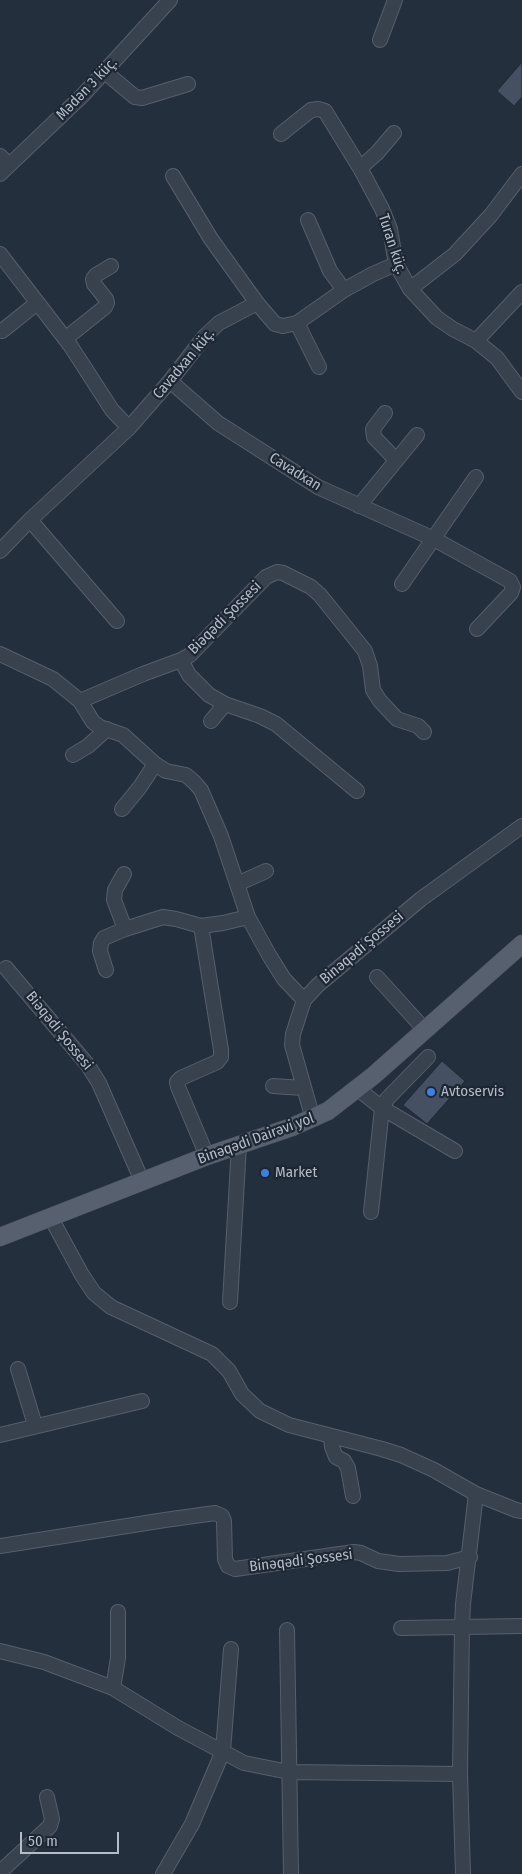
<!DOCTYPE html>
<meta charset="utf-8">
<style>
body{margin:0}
#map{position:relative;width:522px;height:1874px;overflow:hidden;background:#242f3e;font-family:"Fira Sans Condensed",sans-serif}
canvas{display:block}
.scale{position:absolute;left:20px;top:1832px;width:99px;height:22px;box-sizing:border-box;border:2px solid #b4bcc9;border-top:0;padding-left:6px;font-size:15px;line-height:18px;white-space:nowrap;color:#b4bcc9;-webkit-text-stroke:4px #1d2633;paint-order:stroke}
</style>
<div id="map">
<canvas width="522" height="1874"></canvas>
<div class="scale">50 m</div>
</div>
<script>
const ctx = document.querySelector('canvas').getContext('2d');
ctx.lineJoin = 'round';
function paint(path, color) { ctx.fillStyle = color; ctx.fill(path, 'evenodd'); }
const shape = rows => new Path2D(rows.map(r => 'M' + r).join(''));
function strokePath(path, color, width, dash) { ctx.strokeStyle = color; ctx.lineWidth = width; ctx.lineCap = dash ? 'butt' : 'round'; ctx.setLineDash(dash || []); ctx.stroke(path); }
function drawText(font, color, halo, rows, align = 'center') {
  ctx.font = font + ' "Fira Sans Condensed",sans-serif'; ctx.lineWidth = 4.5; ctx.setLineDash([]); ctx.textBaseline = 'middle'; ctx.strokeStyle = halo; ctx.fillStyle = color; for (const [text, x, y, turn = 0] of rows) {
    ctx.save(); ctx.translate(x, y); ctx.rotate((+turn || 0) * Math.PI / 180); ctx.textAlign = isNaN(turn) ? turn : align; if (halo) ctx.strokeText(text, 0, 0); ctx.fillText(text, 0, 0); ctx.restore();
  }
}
const building = shape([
 [522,62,522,97,514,106,497,91,522,62],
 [442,1061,465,1081,427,1124,403,1105,442,1061]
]);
paint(building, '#455162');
strokePath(building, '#1f2835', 1);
const minor = shape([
 [380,40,395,0],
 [105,72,135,97,142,98,188,84],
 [281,134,311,110,318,109,325,111,360,168,382,209,390,229,396,264,410,289,437,318,453,329,476,341,497,358,522,392],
 [0,156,9,165],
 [360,168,377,153,394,133],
 [0,174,82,96,170,0],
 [173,176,211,239,257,303],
 [308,220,330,271,344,290],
 [0,254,70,345,112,410,129,428],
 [410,289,455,254,491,215,522,174],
 [297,323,319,367],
 [2,331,37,303],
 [65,339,105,307,107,303,106,299,94,284,93,279,96,275,111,266],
 [476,341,522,292],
 [170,381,218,423,318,487,434,539,510,581,513,587,511,593,477,629],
 [385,413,373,429,374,437,396,460],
 [359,506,417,435],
 [30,520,117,621],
 [0,551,30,520,129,428,170,381,205,336,219,323,257,303,275,324,283,326,297,323,344,290,373,274,396,264],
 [402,584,476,477],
 [0,654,53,679,80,701,93,722,100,727,123,735,155,764,166,771,186,775,194,782,201,790,221,836,248,917,269,955,284,979,304,1000],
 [181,660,189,675,209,695,225,704,260,716,276,724,357,791],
 [80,701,143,674,181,660,190,655,266,577,277,572,283,573,311,587,320,595,365,651,370,666,373,690,380,701,397,719,418,726,424,732],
 [211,721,225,704],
 [73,755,88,746,107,729],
 [122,809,140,787,155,764],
 [124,874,115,890,114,900,125,929],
 [237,884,266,871],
 [201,926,221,1050,221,1057,217,1062,181,1078,177,1082,178,1087,207,1156],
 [6,968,87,1064,99,1083,142,1181],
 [106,970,100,951,101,943,104,938,125,929,163,917,176,919,201,926,223,923,248,917],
 [377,977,425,1030],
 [273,1086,303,1088],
 [358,1089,382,1108,455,1151],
 [313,1119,292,1045,293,1034,304,1000,318,985,421,899,522,826],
 [371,1212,382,1108,387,1099,428,1057],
 [51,1218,82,1275,94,1293,111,1307,212,1354,229,1371,242,1394,260,1411,289,1425,382,1449,401,1455,434,1470,476,1494,516,1510,522,1511],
 [230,1302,239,1145],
 [18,1369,35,1425],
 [0,1435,142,1401],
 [331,1437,332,1447,336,1457,344,1461,348,1468,353,1496],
 [0,1546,165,1520,215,1513,222,1516,224,1521,225,1559,228,1566,235,1569,354,1552,361,1553,378,1561,399,1564,447,1563,470,1557],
 [401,1628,522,1626],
 [287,1630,291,1874],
 [0,1651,44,1662,113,1688,178,1728,244,1763,289,1772,460,1774],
 [113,1688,118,1658,118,1612],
 [0,1872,50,1826,52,1819,47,1797],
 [163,1874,192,1824,223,1751,231,1649],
 [463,1874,460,1774,462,1626,463,1604,476,1494]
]);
const major = shape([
 [0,1237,207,1156,292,1127,328,1111,373,1076,522,944]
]);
strokePath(minor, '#565f6c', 16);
strokePath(major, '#414a57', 19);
strokePath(minor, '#38414e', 14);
strokePath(major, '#56606e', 18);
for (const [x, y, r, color] of [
 [431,1092,5,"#3f7fe0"],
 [265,1173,5,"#3f7fe0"]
]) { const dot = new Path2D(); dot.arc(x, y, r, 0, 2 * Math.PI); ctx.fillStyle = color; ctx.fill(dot); strokePath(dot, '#1d2633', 2); }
drawText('15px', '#b4bcc9', '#1d2633', [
 ["Mədən 3 küç.",87,89,-46],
 ["Turan küç.",392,244,72],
 ["Cavadxan küç.",184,364,-50],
 ["Cavadxan",295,472,32],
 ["Biəqədi Şossesi",225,618,-45],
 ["Binəqədi Şossesi",362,948,-40],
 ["Biəqədi Şossesi",59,1031,51],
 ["Binəqədi Dairəvi yol",256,1139,-20],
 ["Binəqədi Şossesi",301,1561,-7]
]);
drawText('15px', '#b4bcc9', '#1d2633', [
 ["Avtoservis",441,1092],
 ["Market",275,1173]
], 'left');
</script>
